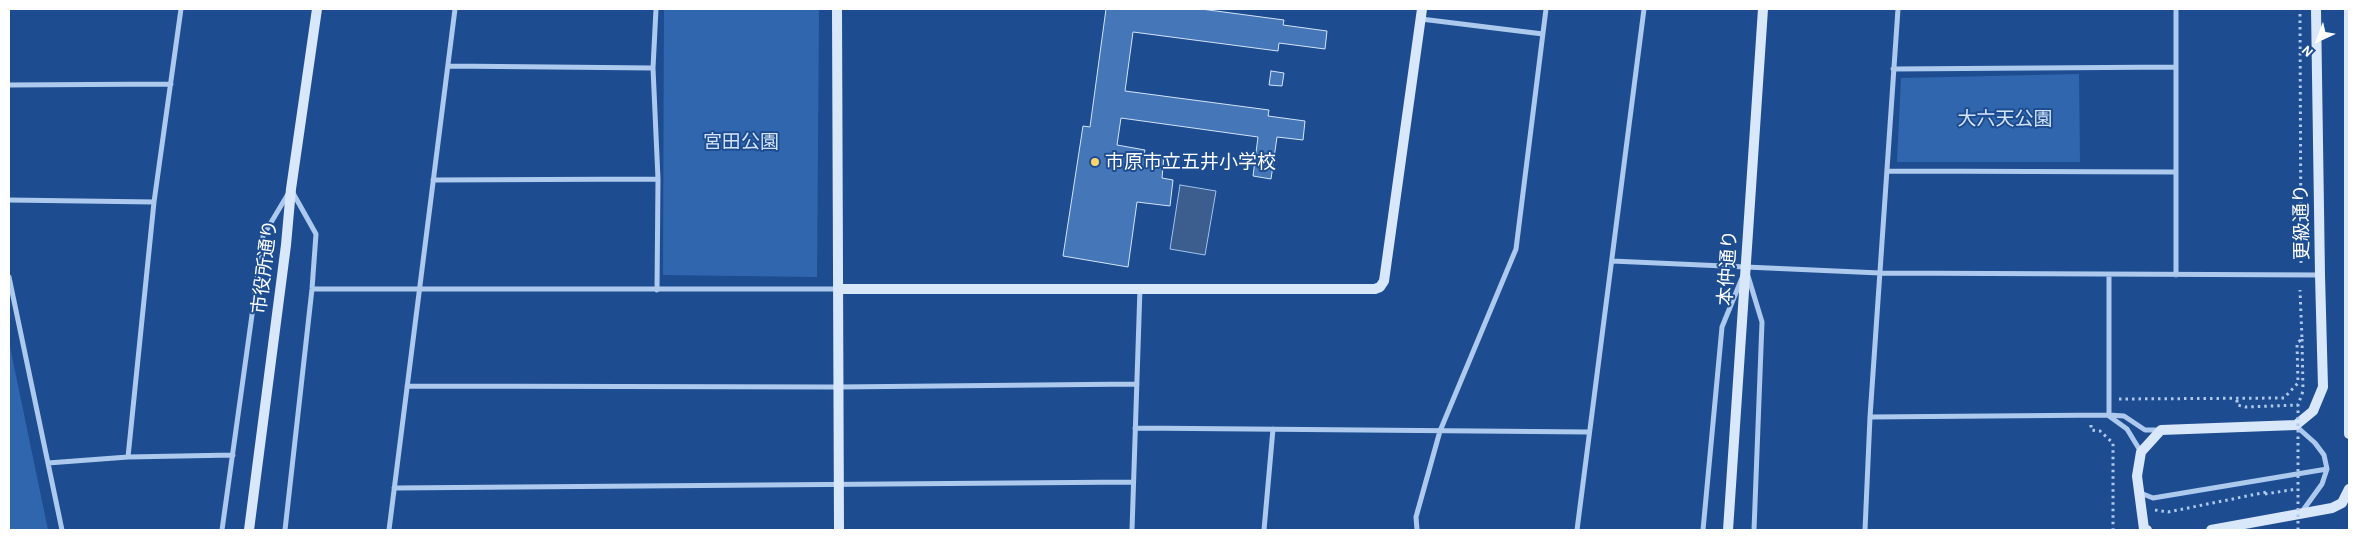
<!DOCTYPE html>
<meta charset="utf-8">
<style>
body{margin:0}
#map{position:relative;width:2358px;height:539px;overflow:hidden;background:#1d4d90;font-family:"Alegreya Sans",sans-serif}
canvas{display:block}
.frame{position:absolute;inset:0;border:10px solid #fff;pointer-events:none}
.north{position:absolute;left:2293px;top:15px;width:50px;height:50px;-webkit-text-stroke:4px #1d4d90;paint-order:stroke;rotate:223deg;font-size:14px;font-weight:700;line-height:20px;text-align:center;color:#fff}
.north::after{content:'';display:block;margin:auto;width:18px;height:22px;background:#fff;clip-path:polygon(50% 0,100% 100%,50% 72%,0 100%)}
</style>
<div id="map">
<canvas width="2358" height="539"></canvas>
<div class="frame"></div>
<div class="north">N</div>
</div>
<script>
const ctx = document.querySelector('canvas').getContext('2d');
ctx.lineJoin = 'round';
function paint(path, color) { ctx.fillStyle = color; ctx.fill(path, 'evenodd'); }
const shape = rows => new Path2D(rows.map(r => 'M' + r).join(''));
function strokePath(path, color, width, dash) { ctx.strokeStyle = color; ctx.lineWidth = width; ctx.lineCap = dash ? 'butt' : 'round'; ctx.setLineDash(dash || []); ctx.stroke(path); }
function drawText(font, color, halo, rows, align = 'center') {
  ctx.font = font + ' "Alegreya Sans","Noto Sans JP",sans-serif'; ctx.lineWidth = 4; ctx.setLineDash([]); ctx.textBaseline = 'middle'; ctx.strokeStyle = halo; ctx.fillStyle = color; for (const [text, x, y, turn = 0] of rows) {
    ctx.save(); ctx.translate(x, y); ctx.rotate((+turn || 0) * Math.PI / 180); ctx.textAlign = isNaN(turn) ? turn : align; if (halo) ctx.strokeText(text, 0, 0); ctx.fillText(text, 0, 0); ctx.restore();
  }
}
paint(shape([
 [664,9,819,9,817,277,663,275],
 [2079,74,2080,162,1897,162,1901,78],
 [9,342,48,530,9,530]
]), '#3066ae');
const water = shape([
 [1180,185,1216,191,1205,255,1170,249,1180,185]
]);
paint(water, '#3c5e8f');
strokePath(water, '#a0c3ef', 1);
const building = shape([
 [1106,9,1201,9,1284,20,1283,25,1327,31,1325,49,1279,43,1278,51,1133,32,1125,91,1269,110,1268,116,1305,121,1303,140,1277,137,1271,179,1253,176,1258,137,1121,118,1117,145,1145,150,1144,154,1164,156,1162,178,1173,180,1170,206,1137,202,1128,267,1063,256,1083,126,1090,127,1106,9],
 [1271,71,1284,73,1282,86,1269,85,1271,71]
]);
paint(building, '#4576b8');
strokePath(building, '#d3e4fa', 1);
strokePath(shape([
 [2300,14,2301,263],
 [2302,339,2303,391],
 [2119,399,2284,398,2298,383,2297,343,2302,339,2300,290],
 [2237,400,2237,405,2246,407,2298,405],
 [2091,425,2091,430,2100,431,2113,443,2113,530],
 [2265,494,2297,489],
 [2155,510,2168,512,2267,492]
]), '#adc9ee', 3, [2.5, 4]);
strokePath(shape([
 [656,9,653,68,658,179,657,290],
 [2176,9,2176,275],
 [1421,19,1543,34],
 [448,66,653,68],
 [1893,69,2176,67],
 [9,85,171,84],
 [1887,171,2175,172],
 [433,180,658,179],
 [9,200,154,202],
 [1612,261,1880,273,2320,275],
 [1748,276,1762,322,1754,530],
 [9,277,62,530],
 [312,289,839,289],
 [407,386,838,387,1137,384],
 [2109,415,2109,275],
 [2109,416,2127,429,2141,452],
 [1870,417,2109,415,2124,416,2145,430,2160,430],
 [2296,426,2315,443,2324,455,2327,469,2322,484,2301,513],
 [1135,428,1589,432],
 [128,457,154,202,181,9],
 [48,463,128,457,233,455],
 [394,488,1133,482],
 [2138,492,2153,498,2327,469],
 [222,530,263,236,288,194],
 [285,530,312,289,316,234,293,193],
 [389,530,455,9],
 [1132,530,1140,288],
 [1264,530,1273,429],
 [1417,530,1416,517,1440,431,1516,249,1546,9],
 [1577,530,1644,9],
 [1703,530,1722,327,1742,278],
 [1865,530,1870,417,1898,9]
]), '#adc9ee', 5);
strokePath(shape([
 [837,9,839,530],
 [2349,9,2349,434],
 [839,289,1375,289,1380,287,1384,281,1422,9],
 [249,530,286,245,291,189,317,9],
 [1728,530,1763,9],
 [2147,530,2144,529,2137,476,2141,452,2161,430,2296,425,2313,411,2323,387,2320,275,2316,9],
 [2211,530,2332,508,2342,503,2349,489]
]), '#d9e7fa', 10);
strokePath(shape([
 [2298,530,2298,405,2303,391]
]), '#adc9ee', 3, [2.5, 4]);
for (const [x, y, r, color] of [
 [1095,162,5,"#fdd66b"]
]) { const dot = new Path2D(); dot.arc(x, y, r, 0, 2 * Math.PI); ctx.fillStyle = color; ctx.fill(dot); strokePath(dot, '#1d4d90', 2); }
drawText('19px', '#d3e4fa', '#1d4d90', [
 ["大六天公園",2005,119],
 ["宮田公園",741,142]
]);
drawText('19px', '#fff', '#1d4d90', [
 ["市原市立五井小学校",1105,162]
], 'left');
drawText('19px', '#fff', '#1d4d90', [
 ["更級通り",2302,222,-91],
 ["市役所通り",265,267,-83],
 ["本仲通り",1728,268,-86]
]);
</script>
